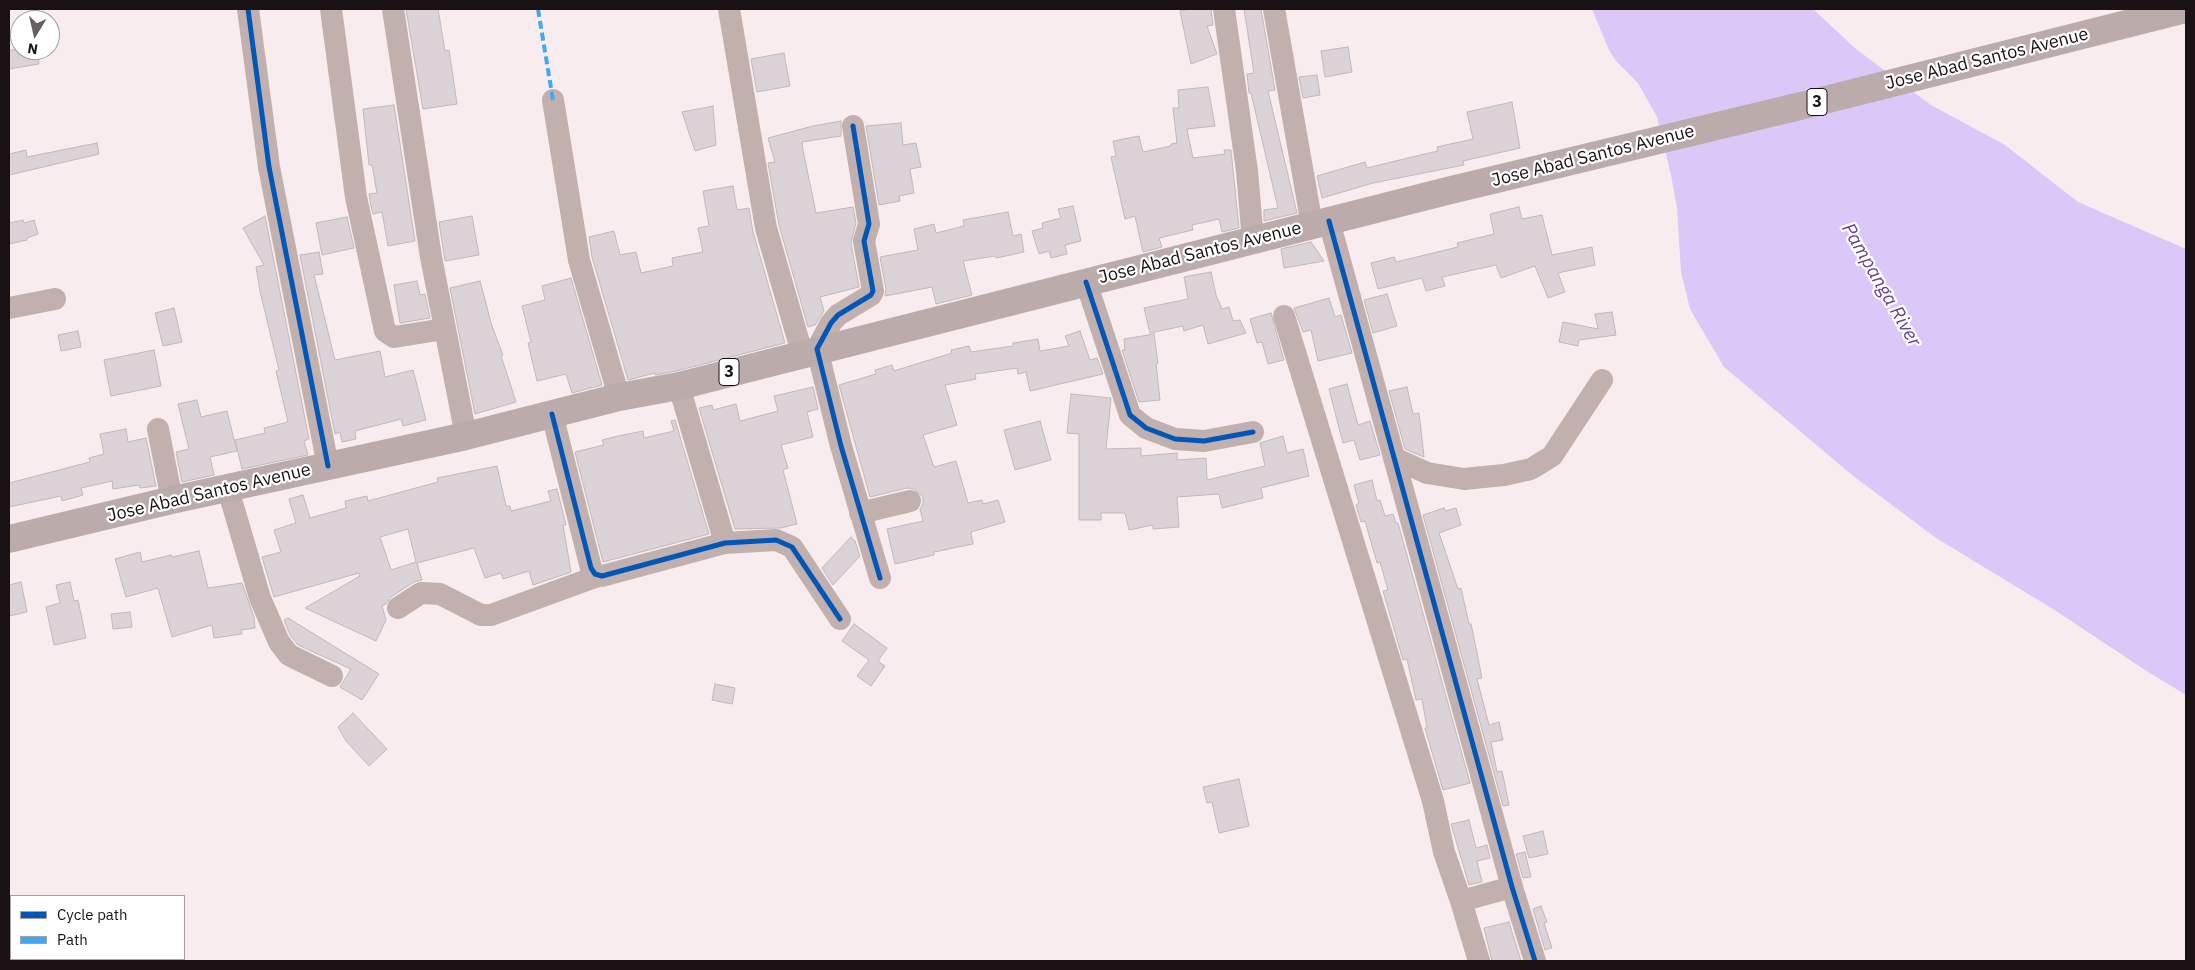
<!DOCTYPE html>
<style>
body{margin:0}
#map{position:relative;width:2195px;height:970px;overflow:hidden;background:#f8ecef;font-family:"IBM Plex Sans",sans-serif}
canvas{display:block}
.frame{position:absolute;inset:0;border:10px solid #191114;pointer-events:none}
.legend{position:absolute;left:10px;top:895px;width:175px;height:65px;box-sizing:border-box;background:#fff;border:1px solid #a3a0a1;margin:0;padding:6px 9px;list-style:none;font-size:15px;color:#191114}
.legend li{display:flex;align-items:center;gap:10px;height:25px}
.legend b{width:25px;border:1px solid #a3a0a1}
.north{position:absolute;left:10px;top:10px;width:50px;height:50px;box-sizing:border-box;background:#fff;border:1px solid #a3a0a1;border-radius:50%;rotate:189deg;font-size:14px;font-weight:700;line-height:20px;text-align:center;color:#191114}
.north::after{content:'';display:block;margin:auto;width:18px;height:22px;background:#675e61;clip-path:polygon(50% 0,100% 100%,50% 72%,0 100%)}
</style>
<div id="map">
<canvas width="2195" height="970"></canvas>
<div class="frame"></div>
<ul class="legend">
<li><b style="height:6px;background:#0057b8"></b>Cycle path</li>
<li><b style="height:6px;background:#3fa9f5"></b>Path</li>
</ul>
<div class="north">N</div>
</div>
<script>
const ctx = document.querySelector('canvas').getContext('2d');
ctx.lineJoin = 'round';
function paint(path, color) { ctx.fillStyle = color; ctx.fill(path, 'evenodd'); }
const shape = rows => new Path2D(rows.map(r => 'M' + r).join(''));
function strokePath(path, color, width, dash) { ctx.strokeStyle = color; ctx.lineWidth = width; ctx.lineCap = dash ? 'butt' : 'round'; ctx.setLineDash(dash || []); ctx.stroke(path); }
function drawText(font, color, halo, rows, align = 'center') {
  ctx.font = font + ' "IBM Plex Sans",sans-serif'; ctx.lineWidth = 4.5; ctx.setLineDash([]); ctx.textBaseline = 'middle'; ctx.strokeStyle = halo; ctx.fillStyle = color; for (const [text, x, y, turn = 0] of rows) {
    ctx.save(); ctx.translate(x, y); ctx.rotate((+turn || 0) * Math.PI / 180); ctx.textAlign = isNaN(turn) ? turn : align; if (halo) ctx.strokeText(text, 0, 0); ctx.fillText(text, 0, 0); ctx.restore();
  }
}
paint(shape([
 [1592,9,1813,9,1856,49,1931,105,2005,145,2078,202,2186,249,2186,695,2145,670,2053,609,1936,538,1852,475,1724,367,1690,309,1681,272,1677,208,1671,175,1657,117,1638,83,1616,61,1609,50]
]), '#dcc8f8');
const building = shape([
 [406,9,438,9,445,51,449,50,457,104,423,109,406,9],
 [1191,9,1211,9,1213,25,1207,26,1217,54,1191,64,1180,11,1191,9],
 [1244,9,1261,9,1275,90,1268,91,1297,213,1264,221,1264,210,1278,208,1251,93,1249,93,1247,74,1254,73,1244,9],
 [1348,47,1352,72,1325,77,1321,51,1348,47],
 [9,50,37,50,39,64,9,69,9,50],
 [784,53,790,86,757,92,751,59,784,53],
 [1317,75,1320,95,1303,98,1299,77,1317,75],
 [1208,87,1215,126,1187,129,1193,158,1225,154,1224,150,1231,150,1239,228,1222,232,1219,219,1192,225,1193,230,1159,238,1162,247,1143,252,1135,216,1125,219,1111,157,1116,156,1113,141,1139,136,1143,152,1171,146,1171,144,1177,143,1173,108,1179,108,1178,90,1208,87],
 [1512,102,1520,148,1463,161,1464,165,1373,183,1322,198,1317,176,1365,162,1367,168,1412,157,1438,151,1437,147,1473,139,1467,112,1512,102],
 [394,105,415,241,388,246,382,212,373,214,371,206,369,194,377,193,372,165,369,165,363,109,394,105],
 [713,106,716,145,695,151,682,112,713,106],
 [841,121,841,136,802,142,803,150,816,213,853,207,856,223,851,243,859,287,820,297,824,311,815,325,808,327,779,225,768,163,775,162,768,138,813,126,841,121],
 [901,123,903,145,916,143,921,167,910,169,914,193,899,196,900,201,879,205,866,126,901,123],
 [97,143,99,154,9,175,9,154,26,150,27,157,97,143],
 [733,186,737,210,749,208,753,232,785,343,676,371,655,375,655,373,628,380,592,257,589,237,614,231,620,255,636,252,641,273,673,266,672,258,703,252,698,228,709,226,703,191,733,186],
 [1073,206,1081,241,1065,245,1067,254,1051,258,1049,251,1039,254,1032,231,1043,228,1042,223,1061,218,1058,209,1073,206],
 [1519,207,1522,219,1542,215,1552,255,1592,247,1595,265,1558,273,1565,292,1548,298,1535,266,1501,278,1496,265,1442,277,1445,286,1426,291,1422,278,1378,289,1371,263,1394,257,1396,262,1458,247,1457,243,1494,234,1490,214,1519,207],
 [1008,212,1013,236,1021,234,1024,252,996,258,995,256,963,261,972,295,936,304,932,287,885,296,886,289,880,257,918,250,914,229,934,224,936,233,964,226,963,220,1008,212],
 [265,216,309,439,304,441,308,455,242,469,235,440,265,433,264,428,288,422,276,371,279,370,260,291,256,267,264,265,243,228,265,216],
 [472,216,479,255,445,261,439,222,472,216],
 [347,217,354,248,322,255,316,223,347,217],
 [23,220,24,223,34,220,38,234,27,238,27,240,9,244,9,223,23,220],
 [1311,242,1324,261,1284,268,1281,249,1311,242],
 [319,252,323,274,314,275,335,360,380,351,385,377,413,370,426,420,403,426,401,419,355,431,356,439,342,442,340,432,335,434,300,255,319,252],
 [1211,272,1216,295,1222,309,1229,307,1233,321,1240,320,1246,333,1208,344,1203,325,1184,331,1183,326,1150,333,1144,308,1188,299,1184,277,1211,272],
 [571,278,602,385,572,393,566,374,537,381,528,343,531,342,522,306,545,300,542,286,571,278],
 [417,281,420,295,425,294,430,318,400,323,394,285,417,281],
 [480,281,492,326,503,355,501,356,516,402,475,414,450,288,480,281],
 [1387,294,1397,326,1373,333,1364,300,1387,294],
 [1329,298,1335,317,1341,315,1352,353,1318,361,1311,330,1303,332,1294,308,1329,298],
 [174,308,182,342,163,346,155,313,174,308],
 [1612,312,1616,335,1579,340,1578,346,1559,342,1563,322,1598,329,1595,314,1612,312],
 [1271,313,1284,360,1268,364,1262,342,1257,343,1250,319,1271,313],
 [78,331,81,347,61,351,58,335,78,331],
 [1080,331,1090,360,1097,358,1103,374,1030,391,1026,372,1018,374,1017,368,975,374,976,379,945,385,957,425,923,435,934,467,956,461,968,503,982,500,983,504,998,500,1005,522,971,532,973,544,934,552,934,555,895,564,887,529,923,521,920,509,923,504,923,497,914,489,907,488,870,497,839,385,876,374,875,370,892,365,894,371,952,353,951,350,969,346,971,352,1013,346,1013,343,1038,339,1040,351,1069,346,1065,336,1080,331],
 [1154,334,1158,363,1156,364,1160,400,1139,402,1122,350,1125,350,1124,339,1154,334],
 [154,350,161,386,111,396,104,360,154,350],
 [1347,384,1358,425,1370,421,1380,455,1360,460,1354,440,1343,443,1329,389,1347,384],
 [813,387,818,409,807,412,813,437,781,445,788,468,783,470,797,524,781,528,735,529,699,408,712,405,713,410,736,404,740,421,778,411,774,396,813,387],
 [1407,387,1413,414,1419,413,1424,457,1405,449,1389,391,1407,387],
 [1071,394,1111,398,1106,449,1141,448,1141,456,1177,453,1177,460,1206,458,1207,480,1265,466,1260,443,1283,436,1287,453,1303,449,1309,476,1261,488,1263,498,1222,508,1219,494,1177,497,1179,527,1153,529,1153,525,1129,530,1125,513,1101,513,1101,520,1079,520,1079,434,1067,433,1071,394],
 [197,400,201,417,227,411,237,451,210,457,214,475,182,482,176,452,189,449,178,404,197,400],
 [675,420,709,534,603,562,575,452,604,445,602,440,618,436,643,431,644,438,674,431,671,421,675,420],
 [1040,421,1051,460,1015,470,1004,430,1040,421],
 [126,429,128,442,146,438,156,486,140,488,139,485,113,489,112,481,81,488,83,495,62,501,61,496,9,507,9,483,90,462,89,458,104,454,100,434,126,429],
 [497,466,506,506,510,506,511,511,551,501,548,491,557,489,566,525,563,525,571,572,533,585,529,571,503,579,501,573,485,578,474,548,417,563,422,580,414,582,391,597,386,604,382,606,386,620,376,641,305,608,360,576,359,573,274,597,262,557,281,552,274,530,296,523,289,499,303,495,310,518,346,508,345,501,367,496,368,501,438,482,437,478,497,466],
 [408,529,416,562,391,570,380,537,408,529],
 [1372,480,1377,501,1380,500,1385,516,1393,514,1396,523,1398,523,1470,783,1443,790,1425,728,1427,728,1422,699,1416,700,1407,659,1403,660,1383,591,1388,590,1380,562,1377,563,1365,521,1361,522,1356,505,1359,503,1354,485,1372,480],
 [1444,508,1445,511,1456,508,1461,525,1439,533,1458,589,1461,588,1469,624,1471,624,1482,678,1477,679,1489,725,1499,722,1503,740,1491,742,1497,772,1502,771,1509,805,1503,806,1423,515,1444,508],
 [851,537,855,541,860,556,833,585,822,568,851,537],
 [199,551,208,588,242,583,254,617,255,628,241,630,242,634,214,638,212,625,172,637,158,588,126,597,115,559,140,552,142,562,171,555,172,557,199,551],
 [21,582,27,612,9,616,9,585,21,582],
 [70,582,74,601,78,600,86,638,54,645,46,607,60,603,56,585,70,582],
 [130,612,132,627,113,629,111,614,130,612],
 [288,618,379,674,362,700,340,687,351,669,298,645,290,635,284,620,288,618],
 [854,624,887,648,878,661,885,666,871,686,857,676,869,660,842,641,854,624],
 [715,684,735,688,732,704,712,700,715,684],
 [353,713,387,749,369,766,346,741,338,727,353,713],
 [1239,779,1249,826,1219,833,1212,802,1207,803,1203,787,1239,779],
 [1469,820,1476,848,1487,845,1490,858,1477,861,1482,882,1469,885,1451,824,1469,820],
 [1543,831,1548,854,1529,858,1523,836,1543,831],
 [1525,852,1531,877,1523,878,1516,854,1525,852],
 [1541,906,1547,922,1544,923,1552,948,1545,950,1533,909,1541,906],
 [1509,922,1521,961,1492,961,1484,928,1509,922]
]);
paint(building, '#dbd3d7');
strokePath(building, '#c0b8bb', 1);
strokePath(shape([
 [248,9,269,167,328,466],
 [331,9,356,197,385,331,394,337,444,329],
 [393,9,431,257,466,436],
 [729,9,766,228,802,353],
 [1224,9,1247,171,1253,241],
 [1274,9,1312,225],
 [553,100,579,260,619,397],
 [853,126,869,224,864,241,873,291,871,295,838,315,831,323,817,349,841,446,880,578],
 [1329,221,1512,887,1535,961],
 [1086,282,1130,415,1146,428,1175,439,1204,441,1253,432],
 [9,308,55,299],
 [1284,316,1433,801,1444,852,1461,901],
 [679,386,725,543],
 [552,414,591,568,595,574,602,576,725,543,776,540,792,547,840,619],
 [158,429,172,500],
 [1394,458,1427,473,1464,479,1504,475,1531,469,1552,456,1602,380],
 [228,489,260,598,279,642,289,655,332,676],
 [860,513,910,501],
 [398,608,421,593,440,594,481,615,491,615,598,576],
 [1479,961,1461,901,1512,887]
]), '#c1b0ae', 22);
strokePath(shape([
 [9,539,172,500,466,436,619,397,679,386,1447,191,1817,102,2186,9]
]), '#bcabab', 28);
strokePath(shape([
 [538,9,553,100]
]), '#3fa9f5', 4, [8, 4]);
strokePath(shape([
 [248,9,269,167,328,466],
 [853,126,869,224,864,241,873,291,871,295,838,315,831,323,817,349,841,446,880,578],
 [1329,221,1512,887,1535,961],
 [1086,282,1130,415,1146,428,1175,439,1204,441,1253,432],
 [552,414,591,568,595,574,602,576,725,543,776,540,792,547,840,619]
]), '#0057b8', 5);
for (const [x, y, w] of [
 [1817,102,20],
 [729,372,20]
]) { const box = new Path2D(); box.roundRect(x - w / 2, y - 13.5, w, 27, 4); ctx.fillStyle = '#fff'; ctx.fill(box); strokePath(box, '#191114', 1); }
drawText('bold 16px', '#191114', null, [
 ["3",1817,102],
 ["3",729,372]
]);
drawText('18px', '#191114', '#fff', [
 ["Jose Abad Santos Avenue",1987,59,-14],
 ["Jose Abad Santos Avenue",1593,156,-14],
 ["Jose Abad Santos Avenue",1200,253,-14],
 ["Jose Abad Santos Avenue",209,493,-13]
]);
drawText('italic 19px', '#624291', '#fff', [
 ["Pampanga River",1881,285,60]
]);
</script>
